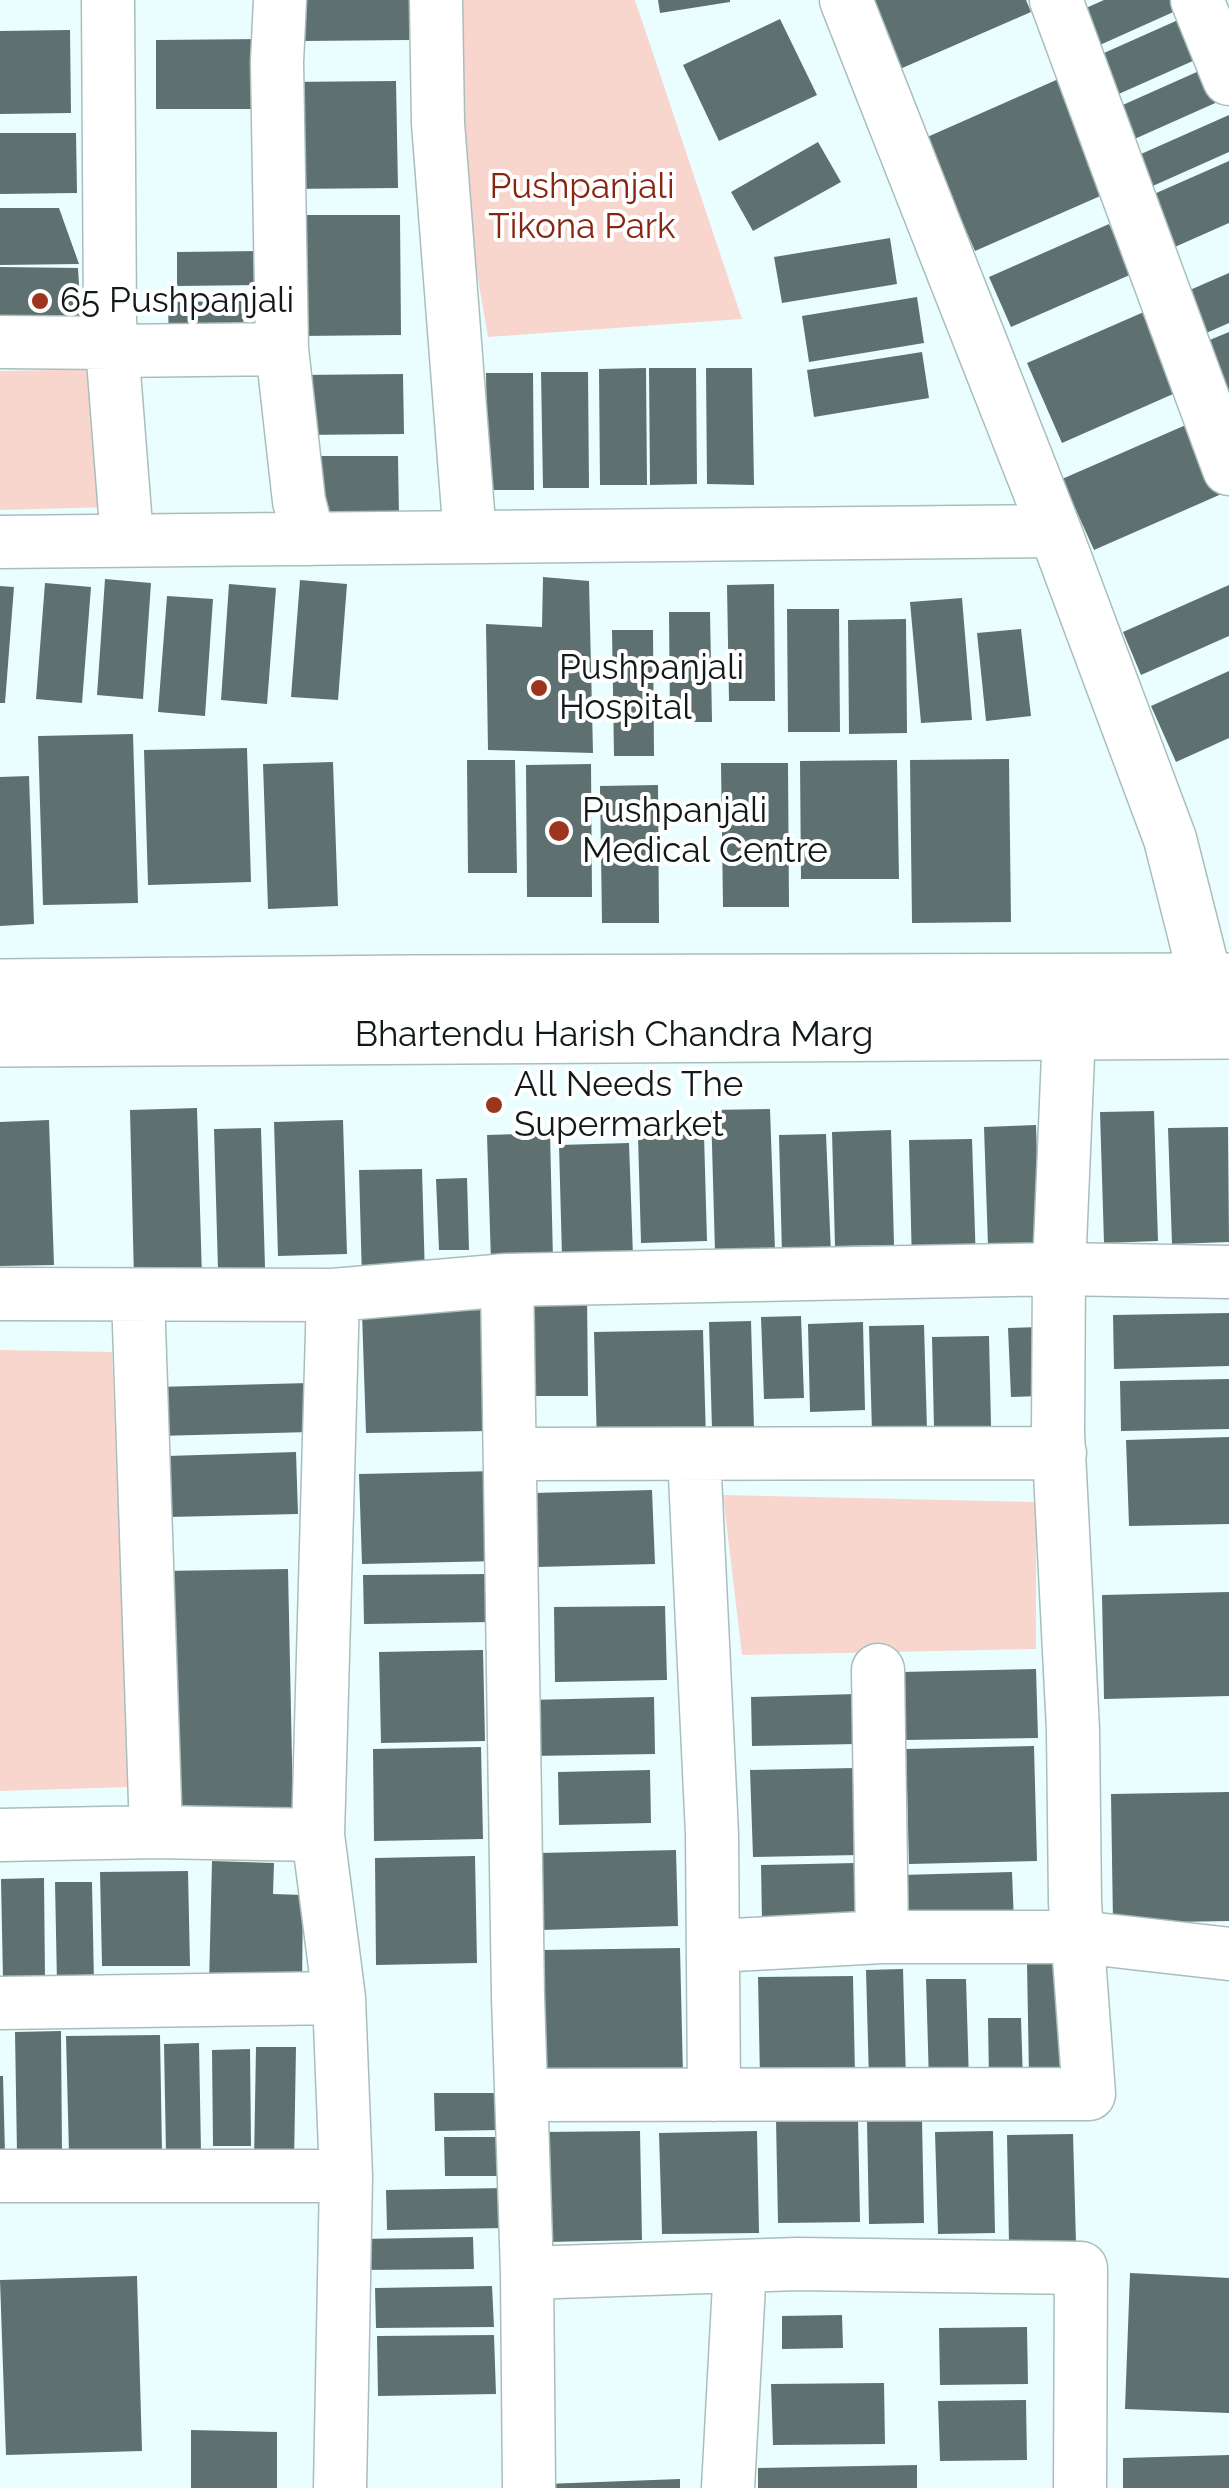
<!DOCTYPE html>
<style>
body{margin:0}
canvas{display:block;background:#ebfeff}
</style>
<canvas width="1229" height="2488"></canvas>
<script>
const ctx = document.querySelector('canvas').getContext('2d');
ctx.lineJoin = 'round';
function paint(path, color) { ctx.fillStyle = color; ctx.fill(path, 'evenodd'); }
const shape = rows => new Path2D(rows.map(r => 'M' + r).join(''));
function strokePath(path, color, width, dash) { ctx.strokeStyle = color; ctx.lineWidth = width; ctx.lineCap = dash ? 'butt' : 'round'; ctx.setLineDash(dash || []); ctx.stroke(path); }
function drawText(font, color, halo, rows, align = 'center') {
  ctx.font = font + ' Raleway,sans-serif'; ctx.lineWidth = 8; ctx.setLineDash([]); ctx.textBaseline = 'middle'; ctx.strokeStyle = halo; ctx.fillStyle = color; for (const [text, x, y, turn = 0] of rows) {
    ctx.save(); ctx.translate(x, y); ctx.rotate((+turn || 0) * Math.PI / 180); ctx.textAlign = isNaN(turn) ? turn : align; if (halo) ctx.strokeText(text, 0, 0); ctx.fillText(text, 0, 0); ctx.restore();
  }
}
paint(shape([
 [447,0,635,0,742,319,488,337,446,94],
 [109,369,113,507,0,510,0,371],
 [0,1350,112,1352,129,1787,0,1791],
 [723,1495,1036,1502,1036,1649,742,1655]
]), '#f8d6ce');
paint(shape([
 [303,0,409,0,409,40,303,41],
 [658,0,730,0,730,2,660,13],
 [869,0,1026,0,1031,12,900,69],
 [1104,0,1186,0,1189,5,1082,53,1066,17],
 [1196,12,1213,52,1103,101,1086,61],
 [780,19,817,95,719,141,683,65],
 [70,30,71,113,0,114,0,31],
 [265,39,266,109,156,109,156,40],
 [1208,67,1222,100,1130,141,1116,108],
 [1063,77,1114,190,975,251,925,138],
 [396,81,398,188,286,189,285,82],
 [1229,115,1229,152,1146,189,1132,158],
 [0,133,76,133,77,193,0,194],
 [818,142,841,182,753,231,731,192],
 [1229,161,1229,223,1168,250,1145,198],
 [0,208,59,208,79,264,0,265],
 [299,215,400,215,401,335,300,336],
 [1109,224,1132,274,1011,327,989,277],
 [890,238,897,284,782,303,774,257],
 [262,251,262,285,177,286,177,252],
 [0,267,78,268,82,335,0,336],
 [1229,273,1229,323,1195,338,1176,296],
 [917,297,924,343,809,362,802,316],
 [243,301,244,348,169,348,168,302],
 [1153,308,1189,387,1062,443,1027,363],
 [1229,332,1229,414,1195,346],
 [922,352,929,398,814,417,807,370],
 [646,368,647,485,600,485,599,369],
 [649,368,696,368,697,484,650,485],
 [706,368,752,368,754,485,707,484],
 [541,372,588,372,589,488,543,488],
 [486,373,533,373,534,490,488,490],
 [403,374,404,434,299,435,298,375],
 [1195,421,1226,492,1094,550,1062,479],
 [307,456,398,456,399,516,308,517],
 [543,577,589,581,593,753,488,750,486,624,542,627],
 [105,579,151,583,143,699,97,695],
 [300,580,347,584,338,700,291,697],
 [45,583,91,587,82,703,36,699],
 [229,584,276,588,267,704,221,700],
 [774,584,775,701,729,701,727,585],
 [1229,585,1229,636,1141,675,1123,632],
 [0,586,14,587,5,703,0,703],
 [167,596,213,599,205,716,158,712],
 [962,598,972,720,921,723,910,602],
 [787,609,839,609,840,732,788,732],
 [669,612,710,612,712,722,670,722],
 [906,619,907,733,849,734,848,620],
 [1021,629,1031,716,986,721,977,633],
 [612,630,653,630,654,756,614,756],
 [1229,671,1229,738,1176,762,1151,706],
 [133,734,138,903,43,905,38,736],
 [247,748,251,882,148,885,144,750],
 [1009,759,1011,922,912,923,910,760],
 [467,760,515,760,517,873,468,873],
 [897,760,899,879,801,879,800,761],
 [333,762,338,906,268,909,263,764],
 [721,763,788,763,789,907,723,907],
 [591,764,592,897,527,897,526,765],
 [29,776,34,924,0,926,0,777],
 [658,785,659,923,602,923,600,786],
 [197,1108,202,1278,134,1280,130,1110],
 [770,1109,775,1251,715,1252,711,1110],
 [1154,1111,1158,1241,1104,1243,1100,1112],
 [49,1120,54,1265,0,1266,0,1122],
 [343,1120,347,1254,278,1256,274,1122],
 [1036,1125,1040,1245,988,1246,984,1127],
 [1228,1127,1229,1242,1172,1244,1168,1128],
 [261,1128,265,1268,218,1270,214,1129],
 [891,1130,894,1245,835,1246,832,1132],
 [550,1133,553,1260,491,1262,487,1135],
 [704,1134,707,1241,641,1243,638,1136],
 [826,1134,831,1254,782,1255,779,1135],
 [972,1139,976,1264,912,1266,909,1140],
 [629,1143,633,1256,562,1257,559,1145],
 [422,1169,425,1278,362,1279,359,1170],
 [467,1178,469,1250,439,1250,436,1179],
 [533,1288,587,1291,588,1396,533,1396],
 [485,1310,489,1431,366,1433,362,1313],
 [1229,1313,1229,1366,1114,1369,1113,1315],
 [801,1316,804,1398,764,1399,761,1317],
 [751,1321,754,1429,712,1430,709,1322],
 [863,1322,865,1410,810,1412,808,1324],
 [924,1325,927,1430,872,1432,869,1326],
 [1039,1327,1041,1396,1011,1397,1008,1328],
 [703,1330,706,1441,597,1444,594,1332],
 [989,1336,991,1426,934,1428,932,1337],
 [1229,1379,1229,1429,1121,1431,1120,1381],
 [309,1383,311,1432,157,1436,156,1387],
 [1229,1437,1229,1524,1129,1526,1126,1440],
 [296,1452,298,1514,169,1517,167,1456],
 [497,1471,500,1561,362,1564,359,1474],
 [652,1490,655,1564,536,1567,533,1493],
 [288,1569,293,1808,168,1810,163,1571],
 [492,1574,493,1622,364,1624,363,1575],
 [1229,1592,1229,1696,1104,1699,1102,1595],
 [665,1606,667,1680,555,1682,554,1607],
 [483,1650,485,1741,381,1743,379,1652],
 [1036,1669,1038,1738,904,1740,902,1672],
 [856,1694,857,1744,752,1746,751,1697],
 [654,1697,655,1754,531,1756,529,1700],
 [1034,1746,1037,1861,909,1864,906,1749],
 [481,1747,483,1839,374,1841,373,1749],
 [856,1768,859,1855,753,1857,750,1770],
 [650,1770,651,1823,559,1825,558,1772],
 [1229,1792,1229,1921,1113,1923,1111,1794],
 [676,1850,678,1926,541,1930,539,1853],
 [475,1856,477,1963,376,1965,375,1858],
 [212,1861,274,1863,273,1894,303,1895,302,1987,209,1985],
 [856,1863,858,1919,762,1922,761,1865],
 [188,1871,190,1966,102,1966,100,1872],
 [1012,1872,1014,1922,902,1925,901,1875],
 [44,1878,45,1979,3,1980,1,1879],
 [55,1882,92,1882,94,1984,57,1984],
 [680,1948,683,2076,545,2078,543,1950],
 [1027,1963,1065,1963,1067,2075,1029,2076],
 [903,1969,906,2081,869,2081,866,1970],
 [853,1976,855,2076,760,2078,758,1977],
 [926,1979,966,1979,969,2082,929,2082],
 [988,2018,1021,2018,1023,2082,989,2082],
 [61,2031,62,2153,17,2154,15,2032],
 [160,2035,162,2153,69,2154,66,2036],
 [199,2043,201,2153,166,2154,164,2044],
 [256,2047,296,2047,294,2163,254,2162],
 [250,2049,251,2146,213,2146,212,2050],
 [0,2076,3,2076,5,2154,0,2154],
 [434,2093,500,2093,501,2130,435,2131],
 [858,2118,860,2222,778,2223,776,2119],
 [922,2120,924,2223,869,2224,867,2121],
 [640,2131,642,2240,547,2242,544,2132],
 [757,2131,759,2233,662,2234,659,2133],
 [993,2131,995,2233,938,2234,935,2132],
 [1073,2134,1076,2243,1009,2244,1007,2135],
 [444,2137,501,2137,501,2176,445,2176],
 [505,2188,506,2228,387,2230,386,2190],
 [473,2237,474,2269,362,2270,361,2239],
 [1130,2273,1229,2278,1229,2413,1125,2409],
 [137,2276,142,2451,6,2455,0,2280],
 [492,2286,494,2327,376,2328,375,2288],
 [842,2315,843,2348,782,2349,782,2316],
 [1027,2327,1028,2384,940,2385,939,2328],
 [494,2335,496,2394,378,2396,377,2336],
 [884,2383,885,2444,773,2445,771,2384],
 [1026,2400,1027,2460,940,2461,938,2401],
 [191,2430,277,2432,277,2488,191,2488],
 [1229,2455,1229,2488,1123,2488,1123,2458],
 [917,2465,917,2488,758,2488,758,2468],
 [680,2479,680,2488,545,2488,545,2484]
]), '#5f7070');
const minor = shape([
 [108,0,110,321,127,539],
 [280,0,277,62,282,349,299,501,309,539],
 [436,0,438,123,470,537],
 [846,0,1055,531,1170,839,1206,981],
 [1056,0,1229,469],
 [1197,0,1229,79],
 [0,342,113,343],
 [113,351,282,349],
 [0,542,1055,531],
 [507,1280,518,1997,527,2273,529,2488],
 [0,1294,333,1295,507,1280,1059,1269,1229,1272],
 [333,1295,318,1835,339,1998,346,2176,340,2488],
 [138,1296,156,1832],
 [511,1454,1060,1453],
 [694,1455,712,1834,714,2095],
 [878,1670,882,1937],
 [0,1835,156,1832,318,1835],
 [715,1946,882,1937,1079,1937,1229,1954],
 [0,2003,339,1998],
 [521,2095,1089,2094,1075,1903,1073,1730,1058,1433,1059,1269,1069,1032],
 [0,2176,346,2176],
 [527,2273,798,2264,1081,2268,1080,2488],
 [728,2488,740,2266]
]);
const secondary = shape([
 [0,987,407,983,1229,981],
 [0,1039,1229,1031]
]);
strokePath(minor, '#aabdbd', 55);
strokePath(secondary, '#aabdbd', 58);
strokePath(minor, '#fff', 52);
strokePath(secondary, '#fff', 55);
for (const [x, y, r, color] of [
 [40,301,10,"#9d341e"],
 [539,688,10,"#9d341e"],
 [559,831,12,"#9d341e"],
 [494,1105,10,"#9d341e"]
]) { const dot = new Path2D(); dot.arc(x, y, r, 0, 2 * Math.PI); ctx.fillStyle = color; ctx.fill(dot); strokePath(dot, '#fff', 4); }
drawText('35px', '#872510', '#fff', [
 ["Pushpanjali",582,187],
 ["Tikona Park",582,227]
]);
drawText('35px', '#121919', '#fff', [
 ["65 Pushpanjali",60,301],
 ["Pushpanjali",559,668],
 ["Hospital",559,708],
 ["Pushpanjali",582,811],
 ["Medical Centre",582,851],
 ["All Needs The",514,1085],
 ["Supermarket",514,1125]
], 'left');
drawText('35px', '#121919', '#fff', [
 ["Bhartendu Harish Chandra Marg",614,1035]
]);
</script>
